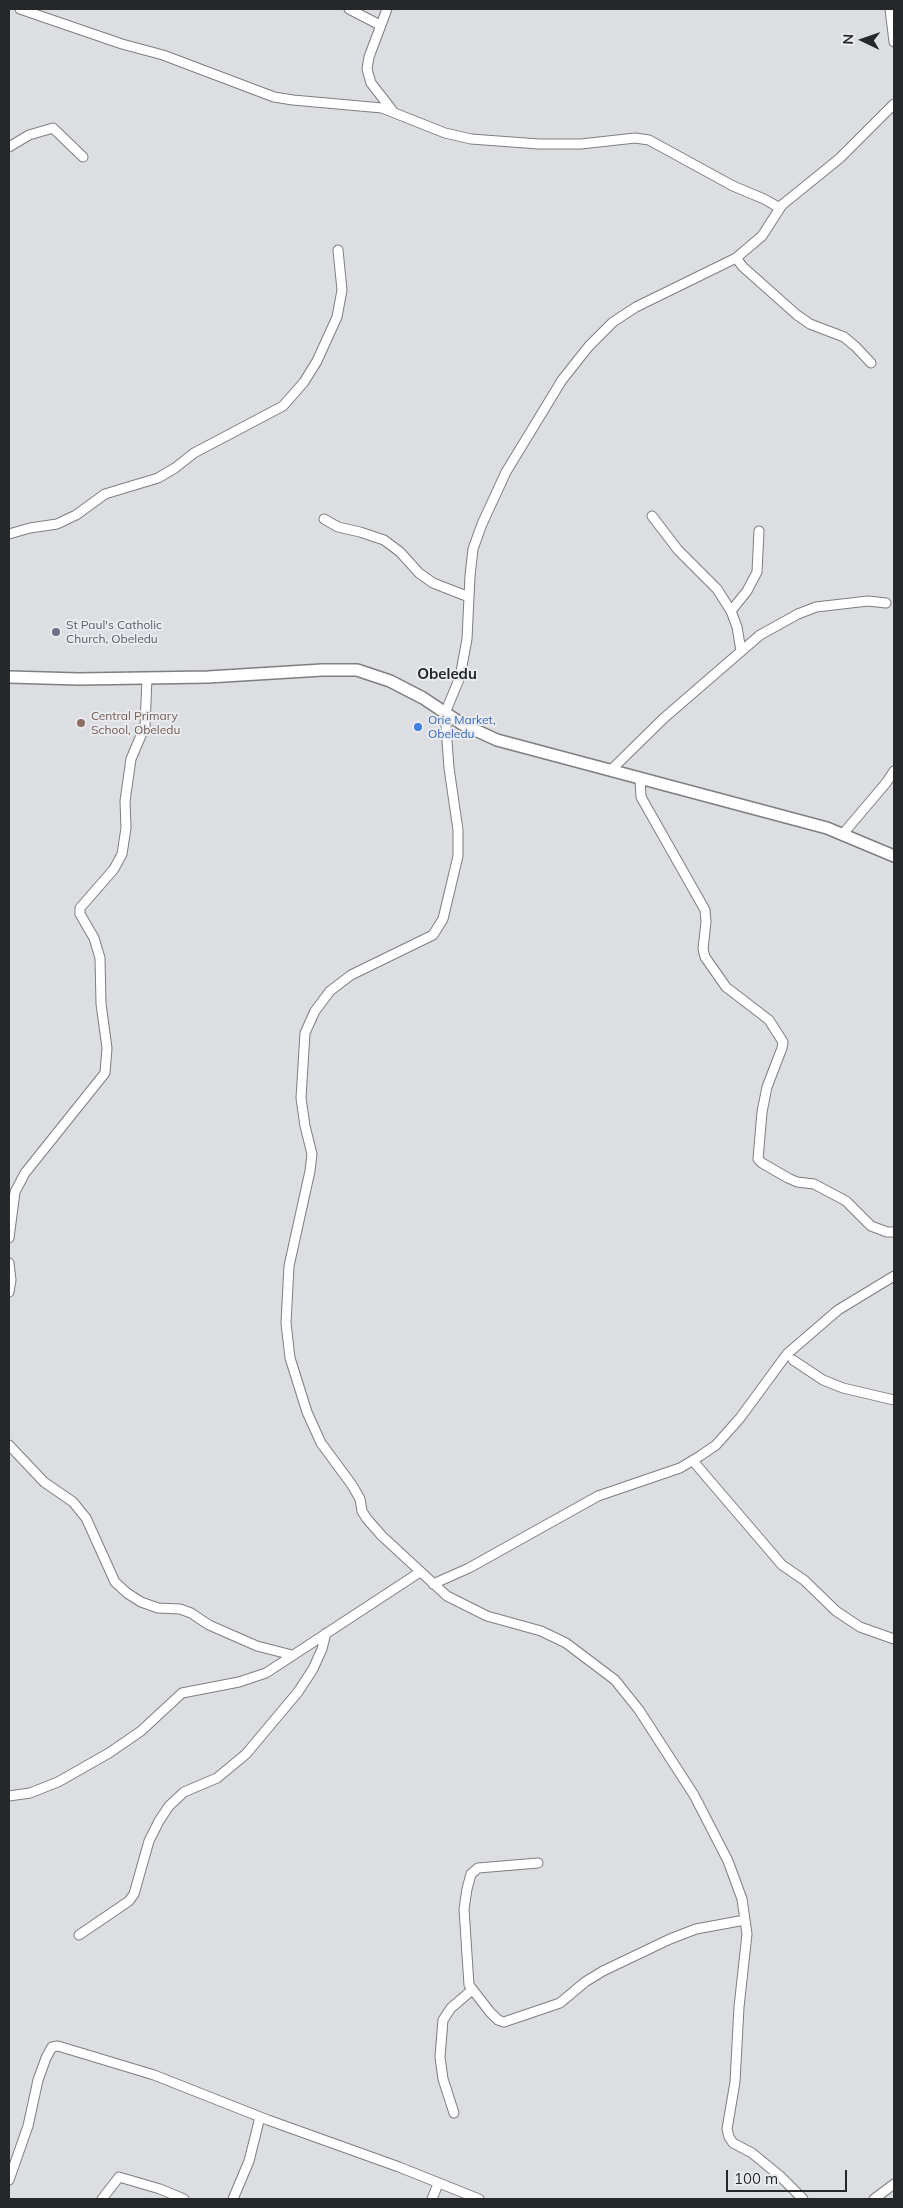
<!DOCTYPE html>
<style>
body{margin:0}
#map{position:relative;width:903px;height:2208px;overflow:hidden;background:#dddee2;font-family:Mulish,sans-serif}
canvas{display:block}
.frame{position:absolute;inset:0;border:10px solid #262728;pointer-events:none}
.north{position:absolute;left:838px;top:15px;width:50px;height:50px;-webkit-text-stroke:4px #eaebef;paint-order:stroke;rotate:273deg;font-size:14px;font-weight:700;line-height:20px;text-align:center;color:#262728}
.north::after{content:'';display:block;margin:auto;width:18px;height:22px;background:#262728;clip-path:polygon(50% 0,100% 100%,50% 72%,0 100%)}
.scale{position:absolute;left:726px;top:2170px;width:121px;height:22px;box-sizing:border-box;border:2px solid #262728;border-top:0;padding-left:6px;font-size:15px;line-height:18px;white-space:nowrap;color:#262728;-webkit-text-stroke:4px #eaebef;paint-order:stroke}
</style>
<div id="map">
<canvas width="903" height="2208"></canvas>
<div class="frame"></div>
<div class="north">N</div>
<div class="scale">100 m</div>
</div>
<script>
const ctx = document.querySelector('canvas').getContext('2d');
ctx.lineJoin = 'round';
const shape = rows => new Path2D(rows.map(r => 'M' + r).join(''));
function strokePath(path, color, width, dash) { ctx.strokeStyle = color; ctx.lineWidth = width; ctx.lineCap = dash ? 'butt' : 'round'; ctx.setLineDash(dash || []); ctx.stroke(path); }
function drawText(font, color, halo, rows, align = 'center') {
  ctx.font = font + ' Mulish,sans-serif'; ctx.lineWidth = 4; ctx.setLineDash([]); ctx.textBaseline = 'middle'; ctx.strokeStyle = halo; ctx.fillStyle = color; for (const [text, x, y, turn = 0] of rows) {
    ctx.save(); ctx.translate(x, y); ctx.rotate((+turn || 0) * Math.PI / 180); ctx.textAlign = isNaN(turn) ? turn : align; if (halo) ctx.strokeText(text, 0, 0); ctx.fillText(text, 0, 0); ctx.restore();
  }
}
const minor = shape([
 [20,9,122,44,163,55,274,97,293,100,382,108,445,133,471,139,539,144,581,144,635,138,649,140,733,186,764,199,780,208],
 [349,9,380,25],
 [387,9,369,57,367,69,371,83,392,110],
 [890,9,894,42],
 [9,147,29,135,53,128,83,157],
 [736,258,743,267,797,315,810,324,844,337,856,347,871,363],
 [652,516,678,550,717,589,731,611,737,627,741,651],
 [324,519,338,527,360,532,384,540,400,552,419,573,433,583,469,597],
 [9,534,30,528,57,524,76,515,105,494,158,478,175,468,194,453,283,406,304,382,317,361,337,317,342,290,338,250],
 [731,611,747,591,757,572,759,531],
 [611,770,664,718,760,635,798,614,816,607,868,601,886,603],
 [640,778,641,797,705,910,706,922,703,949,705,957,726,987,769,1020,783,1042,782,1048,767,1087,762,1112,758,1159,762,1163,788,1178,797,1182,814,1184,846,1201,871,1226,887,1232,894,1232],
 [842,835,886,783,894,771],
 [9,1238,15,1192,25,1173,105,1073,107,1048,101,1004,100,958,94,938,80,914,80,908,114,869,122,854,126,828,125,801,131,759,145,726,147,678],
 [9,1263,11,1280,9,1292],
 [793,1360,823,1380,843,1388,894,1400],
 [9,1445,44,1482,73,1502,86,1518,115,1582,127,1593,141,1602,158,1608,180,1609,191,1613,209,1625,257,1646,292,1655],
 [693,1461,782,1565,804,1580,836,1611,860,1627,894,1639],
 [433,1584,469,1568,598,1496,680,1468,700,1456,716,1445,740,1418,787,1354,838,1310,894,1276],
 [9,1796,30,1793,58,1782,109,1753,141,1731,182,1693,239,1682,266,1673,420,1572],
 [538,1863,478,1868,471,1874,467,1889,464,1909,469,1985,490,2012,498,2020,504,2022,560,2003,585,1982,603,1971,670,1939,696,1929,745,1920],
 [79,1935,129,1901,134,1894,149,1841,159,1821,169,1806,184,1792,217,1778,246,1754,298,1692,313,1669,322,1649,326,1633],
 [454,2113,443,2079,440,2057,443,2020,451,2008,472,1990],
 [9,2180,28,2126,38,2080,46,2058,52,2047,58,2046,154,2075,268,2120,399,2167,479,2199],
 [102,2199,119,2177,160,2189,184,2199],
 [233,2199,249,2161,260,2117],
 [432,2199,438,2184],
 [803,2199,780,2176,752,2153,733,2143,729,2137,727,2129,735,2082,739,2007,747,1934,742,1899,728,1861,694,1795,639,1710,615,1680,566,1643,541,1631,487,1616,447,1596,382,1536,367,1519,362,1511,360,1499,352,1485,321,1443,307,1412,290,1358,286,1323,289,1266,310,1171,312,1154,305,1126,301,1098,305,1033,315,1011,330,991,351,975,433,935,443,919,458,856,458,830,449,768,445,713,460,677,467,639,470,576,473,549,482,524,506,472,562,380,589,346,613,322,636,307,736,258,762,236,782,205,840,158,894,104],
 [874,2199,894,2184]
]);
const major = shape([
 [9,677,79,679,208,677,322,670,357,670,390,681,423,698,462,724,497,740,827,828,894,856]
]);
strokePath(minor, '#7d7e82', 11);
strokePath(major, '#7d7e82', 14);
strokePath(minor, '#fff', 9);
strokePath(major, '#fff', 11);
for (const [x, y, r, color] of [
 [56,632,5,"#6b7280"],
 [81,723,5,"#8d6e63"],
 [418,727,5,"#3f7fe0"]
]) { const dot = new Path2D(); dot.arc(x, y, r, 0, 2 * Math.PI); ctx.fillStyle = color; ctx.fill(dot); strokePath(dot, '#eaebef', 2); }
drawText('12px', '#5b616d', '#eaebef', [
 ["St Paul's Catholic",66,625],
 ["Church, Obeledu",66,639]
], 'left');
drawText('12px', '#785e54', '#eaebef', [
 ["Central Primary",91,716],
 ["School, Obeledu",91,730]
], 'left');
drawText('12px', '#366cbe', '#eaebef', [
 ["Orie Market,",428,720],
 ["Obeledu",428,734]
], 'left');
drawText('bold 15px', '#262728', '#eaebef', [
 ["Obeledu",447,674]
]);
</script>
